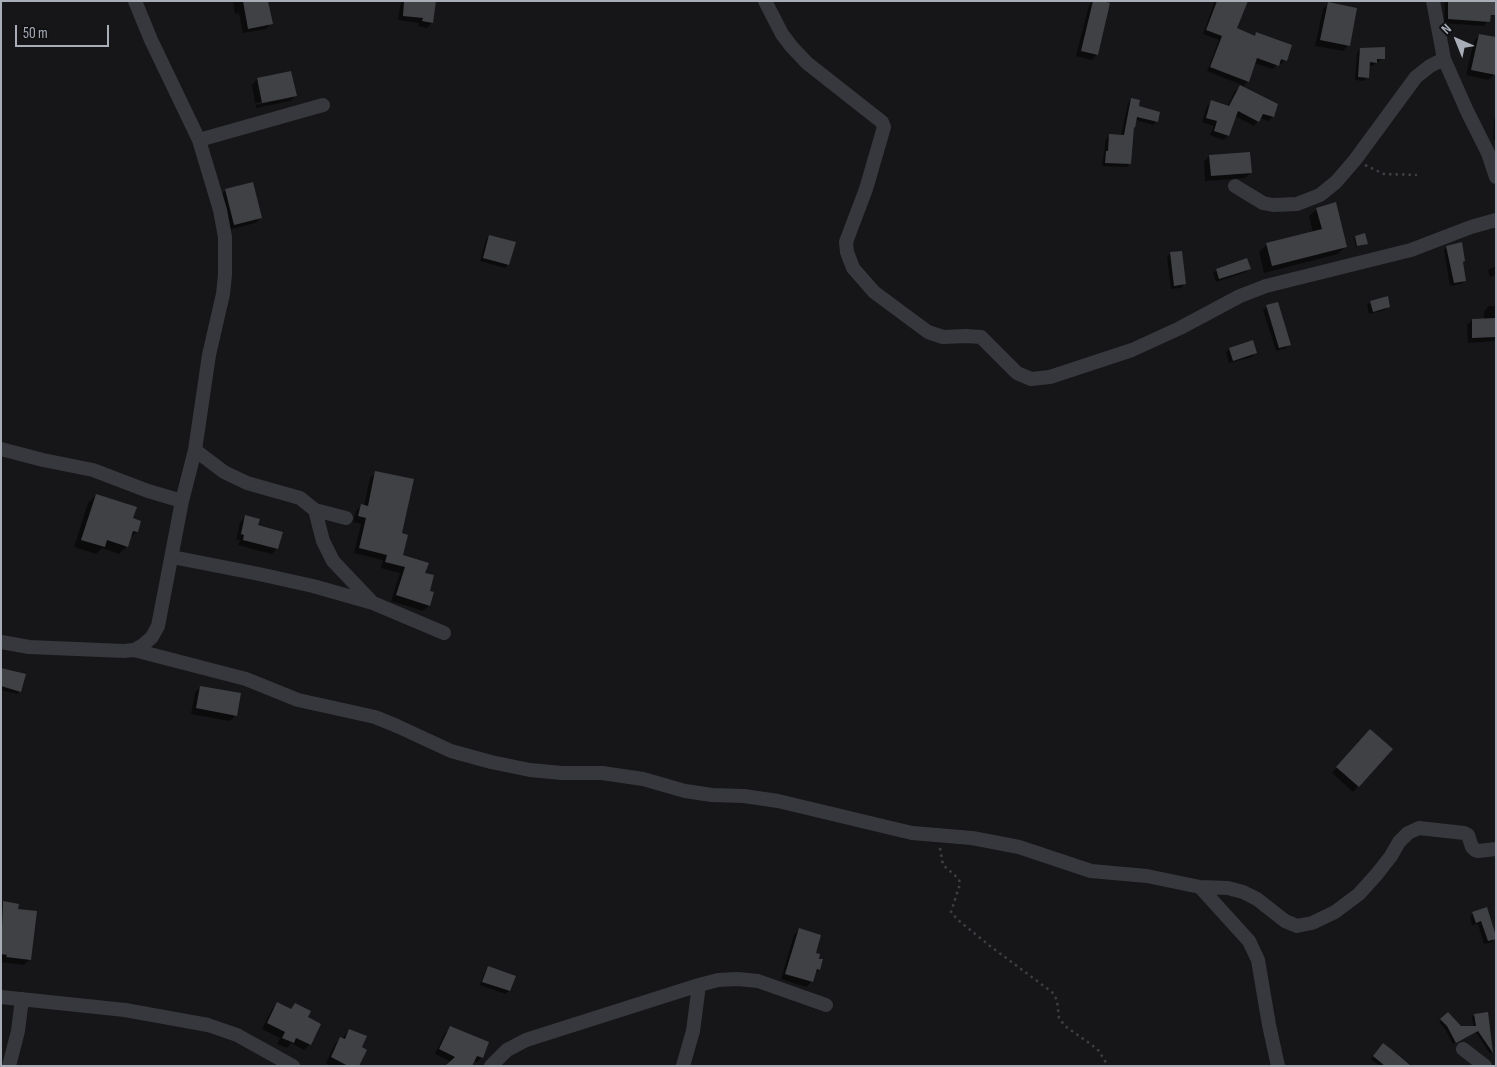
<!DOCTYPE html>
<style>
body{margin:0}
#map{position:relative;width:1497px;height:1067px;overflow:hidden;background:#161618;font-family:"Sofia Sans Condensed",sans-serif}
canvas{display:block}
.frame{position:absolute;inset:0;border:2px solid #a8adb8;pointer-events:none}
.north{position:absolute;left:1432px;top:15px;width:50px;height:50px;-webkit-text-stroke:4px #111113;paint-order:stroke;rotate:316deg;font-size:14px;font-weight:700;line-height:20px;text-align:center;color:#a8adb8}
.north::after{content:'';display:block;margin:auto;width:18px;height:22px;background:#a8adb8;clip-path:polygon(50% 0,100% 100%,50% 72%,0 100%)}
.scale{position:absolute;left:15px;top:25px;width:94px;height:22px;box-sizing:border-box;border:2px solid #a8adb8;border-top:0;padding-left:6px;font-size:15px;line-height:18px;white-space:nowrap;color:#a8adb8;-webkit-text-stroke:4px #111113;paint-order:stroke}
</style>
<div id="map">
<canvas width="1497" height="1067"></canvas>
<div class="frame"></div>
<div class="north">N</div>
<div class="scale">50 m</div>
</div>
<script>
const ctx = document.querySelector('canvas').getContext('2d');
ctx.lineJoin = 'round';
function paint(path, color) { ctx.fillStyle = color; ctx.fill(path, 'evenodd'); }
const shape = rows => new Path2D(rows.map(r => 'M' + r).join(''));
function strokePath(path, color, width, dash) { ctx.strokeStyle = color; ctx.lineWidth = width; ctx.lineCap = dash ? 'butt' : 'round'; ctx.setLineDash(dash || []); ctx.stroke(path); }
paint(shape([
 [235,1,267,1,271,23,266,29,243,33,239,13,235,14,233,3],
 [401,1,435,1,432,23,427,28,418,26,419,23,398,20],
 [1093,1,1099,1,1097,54,1092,60,1076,56,1089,5],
 [1215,1,1232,1,1245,6,1235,29,1254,37,1257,34,1291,45,1285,61,1285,59,1275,56,1275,58,1284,61,1281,64,1278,63,1273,69,1254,63,1248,81,1242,87,1277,104,1273,116,1269,121,1260,118,1254,126,1235,116,1228,136,1223,140,1210,135,1214,126,1202,122,1207,106,1212,102,1227,107,1235,91,1242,85,1207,71,1219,40,1203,34],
 [1445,1,1496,1,1496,14,1494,13,1484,26,1444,23],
 [1329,4,1348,45,1343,51,1315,46,1323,9],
 [1480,35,1494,75,1488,80,1466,75,1474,41],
 [1361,49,1383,58,1372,66,1368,66,1367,77,1364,81,1355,80,1357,53],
 [291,72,295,96,290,101,256,108,256,105,290,98,290,96,255,103,252,85,257,79],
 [1131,99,1138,107,1156,121,1153,125,1136,120,1133,129,1130,163,1127,167,1102,166,1106,139,1109,136,1121,136,1128,103],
 [1496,116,1496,140,1493,140,1494,118],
 [1209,156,1251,172,1245,178,1205,181,1204,162],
 [226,190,261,218,255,223,228,230,220,196],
 [1317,209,1346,246,1338,254,1264,273,1259,252,1267,245,1313,233,1309,216],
 [489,236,508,264,505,268,480,261,486,240],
 [1355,237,1367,243,1356,247,1354,238],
 [1447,247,1464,261,1462,263,1465,280,1461,284,1450,286,1444,250],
 [1171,253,1184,284,1181,288,1171,289,1167,257],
 [1496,266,1496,275,1490,277,1488,270],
 [1249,268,1246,272,1216,282,1213,273,1217,270],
 [1371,302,1389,306,1385,310,1369,314,1367,305],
 [1489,306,1496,306,1496,341,1468,343,1467,325,1472,320,1484,320,1484,311],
 [1267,307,1289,344,1286,348,1276,351,1263,310],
 [1230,349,1255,353,1252,357,1229,363,1226,352],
 [376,473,401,556,424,574,429,605,423,611,391,601,400,573,381,568,383,560,354,553,361,524,353,522,356,511,361,506,364,506,370,478],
 [96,495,132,519,140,522,136,532,129,539,127,546,119,554,102,548,96,554,74,547,88,503],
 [246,517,277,548,272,554,238,545,240,540,236,540,240,522],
 [1,669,20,691,17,694,1,690],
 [200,687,236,715,230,721,191,714,195,693],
 [1365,736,1358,786,1353,792,1332,773],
 [3,902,18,905,17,910,30,959,24,965,1,962,1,904],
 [1486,909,1495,938,1492,942,1484,944,1478,924,1472,925,1470,917,1473,913],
 [799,930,817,959,821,960,819,970,814,974,812,981,806,987,781,979,794,935],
 [488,968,514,977,509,991,505,994,480,985,485,971],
 [277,1004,290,1010,295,1005,306,1018,310,1044,304,1050,291,1043,287,1048,277,1044,280,1038,262,1029,272,1009],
 [1487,1013,1492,1052,1490,1054,1476,1032,1453,1044,1445,1029,1439,1022,1448,1014,1460,1027,1474,1027,1472,1017,1475,1015],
 [451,1028,482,1057,477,1062,473,1061,451,1062,435,1054,445,1033],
 [349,1030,361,1048,358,1066,331,1066,326,1063,335,1044,341,1039,342,1039],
 [1381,1047,1408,1066,1380,1066,1371,1059]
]), '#0007');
paint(shape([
 [243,1,268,1,273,24,248,29],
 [404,1,436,1,433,23,422,21,423,18,403,16],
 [1093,1,1103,1,1110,3,1098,55,1081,51],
 [1217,1,1248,1,1237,28,1255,36,1256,32,1292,45,1287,61,1281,59,1279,66,1257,58,1249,82,1210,67,1222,36,1206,30],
 [1448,1,1496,1,1495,15,1491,15,1490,22,1448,19],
 [1328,2,1357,8,1350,46,1320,40],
 [1479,34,1496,37,1496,75,1471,70],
 [1385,47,1385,59,1377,59,1377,63,1370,62,1369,78,1358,77,1360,48],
 [291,71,297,96,262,103,257,78],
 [1240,85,1278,104,1274,117,1263,114,1259,122,1238,111,1229,136,1214,131,1217,121,1206,118,1211,100,1229,106],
 [1131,98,1140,100,1139,106,1160,112,1158,122,1137,117,1135,128,1134,127,1131,164,1105,163,1106,151,1108,151,1109,134,1124,135],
 [1250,152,1252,173,1211,176,1209,155],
 [253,182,262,218,234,225,225,189],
 [1336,202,1347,247,1272,266,1266,243,1322,229,1316,208],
 [1365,233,1368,244,1357,246,1355,236],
 [489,235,516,242,509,265,483,258],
 [1462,242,1465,261,1463,262,1466,281,1454,283,1446,246],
 [1182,251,1186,284,1174,286,1170,252],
 [1247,258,1251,269,1219,279,1216,269],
 [1388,296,1390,307,1373,312,1370,301],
 [1278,302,1291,345,1279,348,1266,305],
 [1496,318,1496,337,1472,338,1472,319],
 [1253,340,1257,353,1233,361,1229,348],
 [375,471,414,479,402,533,408,535,403,555,429,563,425,573,434,575,430,591,434,592,430,606,396,595,405,567,385,562,387,555,359,548,366,518,358,516,361,504,368,506],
 [96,494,137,507,133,518,141,521,138,532,133,531,128,547,107,540,105,547,81,540],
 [245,515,260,519,258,525,283,532,278,549,243,540,244,535,241,534],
 [1,668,26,674,21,692,1,686],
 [200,686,241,693,237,716,196,708],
 [1370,729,1393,749,1359,787,1336,767],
 [3,901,19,904,18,909,37,911,31,960,6,957,7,955,1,954],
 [1487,907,1496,936,1496,939,1488,941,1481,921,1476,923,1472,912],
 [799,928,821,935,816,953,820,954,819,959,823,959,820,970,817,969,813,982,785,974],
 [488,966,516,976,510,991,482,982],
 [277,1002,291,1009,295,1003,311,1011,308,1017,321,1024,311,1045,296,1038,294,1043,282,1038,285,1032,267,1023],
 [1448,1012,1461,1026,1476,1026,1474,1014,1488,1012,1493,1053,1478,1031,1456,1043,1447,1026,1440,1019],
 [450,1026,489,1042,483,1058,477,1056,472,1066,445,1066,455,1057,439,1049],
 [349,1029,367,1036,362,1047,367,1050,359,1066,348,1066,331,1057,340,1037,345,1039],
 [1383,1043,1391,1049,1411,1066,1385,1066,1373,1056]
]), '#404145');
strokePath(shape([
 [1365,165,1384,174,1417,175],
 [940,848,943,865,959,879,960,884,951,912,958,920,990,946,1052,992,1057,1000,1059,1018,1065,1026,1092,1045,1099,1051,1108,1066]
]), '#3d3f44', 2.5, [2.5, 4]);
strokePath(shape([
 [765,1,782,34,791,46,807,63,882,122,884,127,866,189,846,242,847,252,853,268,874,292,928,332,943,337,966,336,981,337,1017,373,1031,379,1050,377,1132,350,1180,328,1240,296,1266,286,1411,250,1471,227,1496,220],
 [1433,1,1444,59],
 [199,140,323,105],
 [1235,186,1263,203,1273,205,1297,204,1320,195,1336,182,1355,160,1416,77,1430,66,1444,59,1467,111,1488,153,1496,177],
 [1,449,43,460,93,470,148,491,182,501],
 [195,450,224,472,247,483,300,498,315,510,346,518],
 [315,510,323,541,333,561,371,601],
 [172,557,259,574,313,586,373,603,444,633],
 [1,642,29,647,124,651,134,650,143,645,152,637,158,626,182,501,195,450,209,355,223,294,225,275,225,237,220,210,199,140,151,40,135,1],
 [134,650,246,679,298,700,375,717,397,726,451,751,491,762,530,770,562,773,602,773,643,779,685,791,712,795,744,796,778,801,912,833,972,838,1019,847,1091,871,1147,876,1200,887,1228,888,1243,892,1257,899,1285,921,1297,926,1312,923,1335,912,1359,894,1377,874,1391,856,1399,842,1408,833,1419,828,1464,833,1468,835,1472,847,1475,850,1478,851,1496,849],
 [1200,887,1249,941,1258,960,1269,1025,1278,1066],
 [1,997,125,1010,208,1025,237,1035,293,1066],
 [1463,1049,1485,1066],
 [9,1066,18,1031,22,999],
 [491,1066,507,1050,526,1040,699,985],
 [683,1066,693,1031,699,985,718,980,738,979,758,981,826,1005]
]), '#37383d', 14);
</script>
